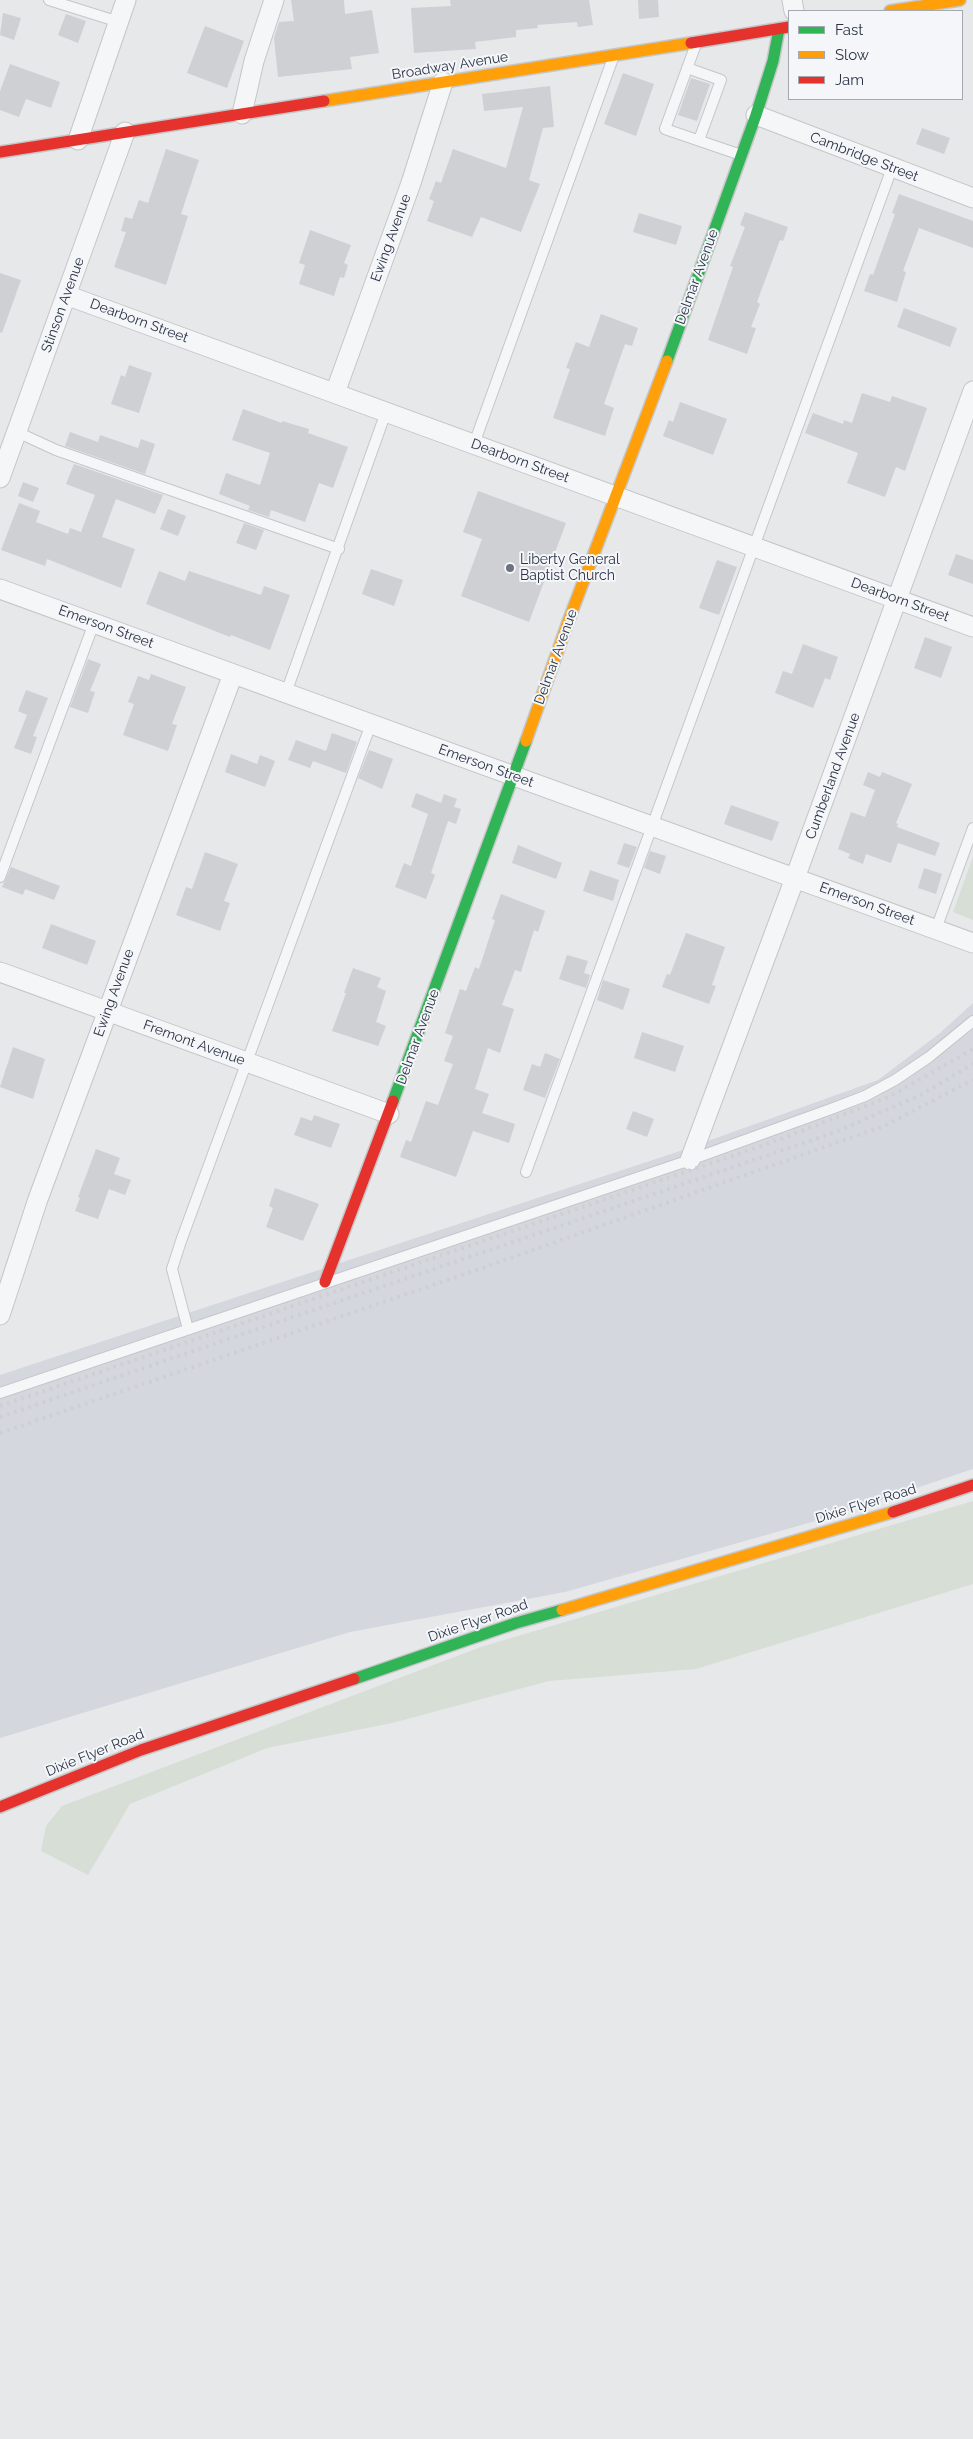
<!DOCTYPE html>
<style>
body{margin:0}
#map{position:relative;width:973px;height:2439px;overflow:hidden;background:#e6e8ea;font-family:Raleway,sans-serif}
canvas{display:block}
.legend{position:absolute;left:788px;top:10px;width:175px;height:90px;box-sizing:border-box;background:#f4f6f9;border:1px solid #a4a8b1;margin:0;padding:6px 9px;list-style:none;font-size:15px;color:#2b3445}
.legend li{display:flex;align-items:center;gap:10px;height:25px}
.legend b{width:25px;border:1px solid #a4a8b1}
</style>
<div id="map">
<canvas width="973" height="2439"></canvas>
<ul class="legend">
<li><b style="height:6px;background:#30b455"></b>Fast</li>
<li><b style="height:6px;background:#ff9f0a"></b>Slow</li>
<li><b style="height:6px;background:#e5322d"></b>Jam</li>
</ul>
</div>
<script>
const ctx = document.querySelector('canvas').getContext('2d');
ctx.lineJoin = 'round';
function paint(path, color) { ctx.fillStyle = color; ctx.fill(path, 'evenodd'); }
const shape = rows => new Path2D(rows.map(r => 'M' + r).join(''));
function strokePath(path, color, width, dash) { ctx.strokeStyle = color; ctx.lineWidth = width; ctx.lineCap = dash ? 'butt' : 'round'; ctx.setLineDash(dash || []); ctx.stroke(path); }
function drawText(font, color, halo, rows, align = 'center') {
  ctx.font = font + ' Raleway,sans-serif'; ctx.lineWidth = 4; ctx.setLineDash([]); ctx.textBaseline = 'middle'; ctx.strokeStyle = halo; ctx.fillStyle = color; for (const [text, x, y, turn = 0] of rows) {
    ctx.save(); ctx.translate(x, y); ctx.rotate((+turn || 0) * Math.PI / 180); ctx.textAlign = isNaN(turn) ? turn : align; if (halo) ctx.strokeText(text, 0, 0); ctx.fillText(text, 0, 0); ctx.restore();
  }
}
paint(shape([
 [973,1003,973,1469,833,1516,565,1592,350,1632,0,1738,0,1375,677,1152,878,1080,940,1033]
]), '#d4d7dd');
paint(shape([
 [973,857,973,920,953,912],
 [973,1501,973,1584,696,1669,549,1681,392,1723,267,1748,130,1804,88,1875,41,1851,46,1826,62,1806,481,1647]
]), '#d6ded6');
paint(shape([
 [291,0,344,0,345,14,372,10,379,53,350,57,352,69,278,77,274,38,279,22,294,21],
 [450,0,589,0,593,25,578,27,577,22,537,25,538,28,516,30,516,37,475,42,476,49,414,53,411,8,451,6],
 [638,0,658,0,659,17,639,19],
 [3,13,21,18,14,40,0,35],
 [66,14,86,21,78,43,58,35],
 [205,26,244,41,227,88,187,73],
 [10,64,60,82,51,108,26,99,19,117,0,110,0,91],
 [623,73,654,84,636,136,604,124],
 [691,78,710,84,697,121,678,115],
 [550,86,554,127,543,128,529,180,540,184,521,232,481,217,472,237,427,221,434,201,429,199,436,181,441,183,453,149,506,168,523,107,484,111,482,94],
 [922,128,950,138,944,154,916,144],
 [166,149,199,160,181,214,188,216,166,285,114,267,126,232,121,231,125,217,132,219,139,200,148,203],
 [899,194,973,221,973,248,919,228,903,271,906,272,897,302,864,291,870,274,873,275,895,214,892,213],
 [745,212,788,227,783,241,780,240,757,302,760,304,751,327,756,328,747,354,708,340,733,267,730,266,745,227,740,225],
 [639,213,682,226,676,245,633,232],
 [310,230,351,245,344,263,348,265,344,278,340,277,334,296,299,284,305,265,299,263],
 [0,273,21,280,2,333,0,332],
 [904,308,957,328,950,347,897,327],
 [601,314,638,328,632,346,625,344,604,404,614,408,605,436,553,418,570,369,566,368,576,342,589,347],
 [129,365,152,373,139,413,111,404,121,375,125,377],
 [862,393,890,402,892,396,927,408,905,471,896,467,885,497,847,483,858,453,805,433,813,413,843,424,844,420,852,423],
 [680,402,727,419,713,455,663,436,669,420,673,422],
 [243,409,282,423,282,421,309,429,308,433,348,447,333,488,319,483,305,522,271,510,269,517,248,510,250,506,219,494,226,473,260,485,270,453,232,440],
 [70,432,98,442,100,435,138,448,141,439,155,444,145,474,65,446],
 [74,464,163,495,155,514,116,499,102,537,135,549,121,588,47,559,45,566,1,550,19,503,40,511,36,522,68,534,70,528,81,532,95,495,66,484],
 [23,482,39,488,33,502,18,496],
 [478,491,566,523,529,622,461,596,482,539,463,532],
 [168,509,186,516,178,536,160,529],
 [244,523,264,530,256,550,236,543],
 [956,554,973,560,973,584,948,575],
 [717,560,737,567,719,615,699,608],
 [371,569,403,580,394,606,362,594],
 [159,571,185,581,189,571,261,595,264,586,290,595,270,650,231,635,230,637,146,604],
 [925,637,952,647,941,678,914,668],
 [803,644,838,657,830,680,825,678,813,708,775,693,783,671,792,674],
 [88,659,101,664,90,691,95,692,88,713,70,707],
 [151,674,186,687,172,724,177,725,168,751,123,735,134,704,128,702,138,676,149,680],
 [26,690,48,698,33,736,37,737,31,754,14,748,27,715,18,711],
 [332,733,357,742,346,773,313,761,310,768,288,760,296,740,326,751],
 [369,750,393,759,382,789,358,778],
 [231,754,257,764,260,755,275,761,265,787,225,772],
 [868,772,880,777,882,772,912,784,896,823,898,824,897,827,940,843,935,856,898,843,891,863,866,854,863,864,848,858,850,854,838,849,851,812,865,817,875,790,863,785],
 [416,793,441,803,444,794,457,799,454,807,461,809,456,824,448,821,431,873,435,875,426,899,395,887,404,863,411,866,428,814,411,807],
 [731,805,779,822,772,841,724,824],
 [624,843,637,847,629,868,617,864],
 [518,845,562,863,556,879,512,863],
 [650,851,666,856,660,874,644,868],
 [205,852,238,864,224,901,230,903,220,931,176,915,186,887,192,889],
 [11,867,60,886,54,900,25,889,23,895,2,887],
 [924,868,942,874,936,894,918,888],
 [590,870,619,880,613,901,583,891],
 [501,894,545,911,538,932,534,930,521,972,515,970,502,1005,514,1009,500,1053,488,1048,475,1089,489,1094,482,1113,515,1124,509,1143,473,1131,456,1177,400,1157,406,1140,411,1142,426,1101,438,1105,453,1064,444,1061,453,1036,445,1033,460,989,466,991,475,967,479,969,495,920,492,919],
 [51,924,96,941,87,965,42,948],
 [686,933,725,947,712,985,716,986,709,1004,662,987,667,974,670,975],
 [567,955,588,961,584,973,590,975,586,988,559,979],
 [353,968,381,978,377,987,386,991,376,1022,386,1026,378,1046,332,1031,346,993,344,993],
 [603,980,630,989,623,1010,597,1000],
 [642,1032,684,1046,675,1072,634,1058],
 [13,1047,45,1059,33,1099,0,1087],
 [545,1053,560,1059,545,1098,523,1090,532,1064,540,1067],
 [633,1111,654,1119,647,1137,626,1129],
 [314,1115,340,1124,331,1148,294,1135,301,1117,312,1121],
 [96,1149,120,1158,114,1174,131,1180,125,1195,109,1189,98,1219,75,1211,80,1198,78,1197],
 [275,1188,319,1204,303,1241,266,1227,273,1208,269,1206]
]), '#ced0d3');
const lane = shape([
 [49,0,119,22],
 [696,44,665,129,741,155],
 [687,68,721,80,699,140],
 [17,432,56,450,339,549],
 [474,444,613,58],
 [286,693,386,412],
 [0,877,94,623],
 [936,929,973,828],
 [526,1172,892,168],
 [188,1329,172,1269,181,1241,371,724],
 [0,1393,690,1160,831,1109,865,1096,895,1080,929,1057,973,1021]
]);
const street = shape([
 [792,0,794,11],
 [242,114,254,61,274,0],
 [756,115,973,198],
 [78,140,126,0],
 [66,295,973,627],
 [335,393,411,183,443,82],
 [0,478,125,132],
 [0,589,973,943],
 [0,972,389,1114],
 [690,1160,795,878,973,391],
 [0,1315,38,1199,233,674]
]);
const fast = shape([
 [667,361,756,115,773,61,779,29],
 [393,1101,526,741],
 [354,1679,516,1623,562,1610]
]);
const slow = shape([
 [890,11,960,0],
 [324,101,691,43],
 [526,741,568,622,667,361],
 [562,1610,893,1512]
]);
const jam = shape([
 [691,43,789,27],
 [0,152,324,101],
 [325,1282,393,1101],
 [893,1512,973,1485],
 [0,1807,141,1750,354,1679]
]);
strokePath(lane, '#c4c6c8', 12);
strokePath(street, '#c4c6c8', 21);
strokePath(fast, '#c4c6c8', 14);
strokePath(slow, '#c4c6c8', 14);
strokePath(jam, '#c4c6c8', 14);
strokePath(lane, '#f5f6f7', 10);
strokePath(street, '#f5f6f7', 19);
strokePath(fast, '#30b455', 11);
strokePath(slow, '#ff9f0a', 11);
strokePath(jam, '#e5322d', 11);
strokePath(shape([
 [0,1406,770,1143,889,1097,973,1049],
 [0,1417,833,1133,919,1096,973,1064],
 [0,1433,468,1273,884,1126,973,1080]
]), '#cecfd2', 4, [2.5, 5]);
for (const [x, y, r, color] of [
 [510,568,5,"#6c737f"]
]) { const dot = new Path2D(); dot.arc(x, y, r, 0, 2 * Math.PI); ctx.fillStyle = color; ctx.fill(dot); strokePath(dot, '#f4f6f9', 2); }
drawText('14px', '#2b3445', '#f4f6f9', [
 ["Broadway Avenue",450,66,-9],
 ["Cambridge Street",864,157,21],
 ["Ewing Avenue",391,238,-70],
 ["Delmar Avenue",697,277,-70],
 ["Stinson Avenue",63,305,-70],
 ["Dearborn Street",139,321,20],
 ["Dearborn Street",520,461,20],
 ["Dearborn Street",900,600,20],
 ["Emerson Street",106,627,20],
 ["Delmar Avenue",556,657,-70],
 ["Emerson Street",486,766,20],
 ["Cumberland Avenue",833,776,-70],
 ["Emerson Street",867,904,20],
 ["Ewing Avenue",114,993,-70],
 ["Delmar Avenue",418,1037,-70],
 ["Fremont Avenue",194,1043,20],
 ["Dixie Flyer Road",866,1504,-17],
 ["Dixie Flyer Road",478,1621,-19],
 ["Dixie Flyer Road",95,1753,-22]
]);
drawText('14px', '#2b3445', '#f4f6f9', [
 ["Liberty General",520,560],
 ["Baptist Church",520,576]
], 'left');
</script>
